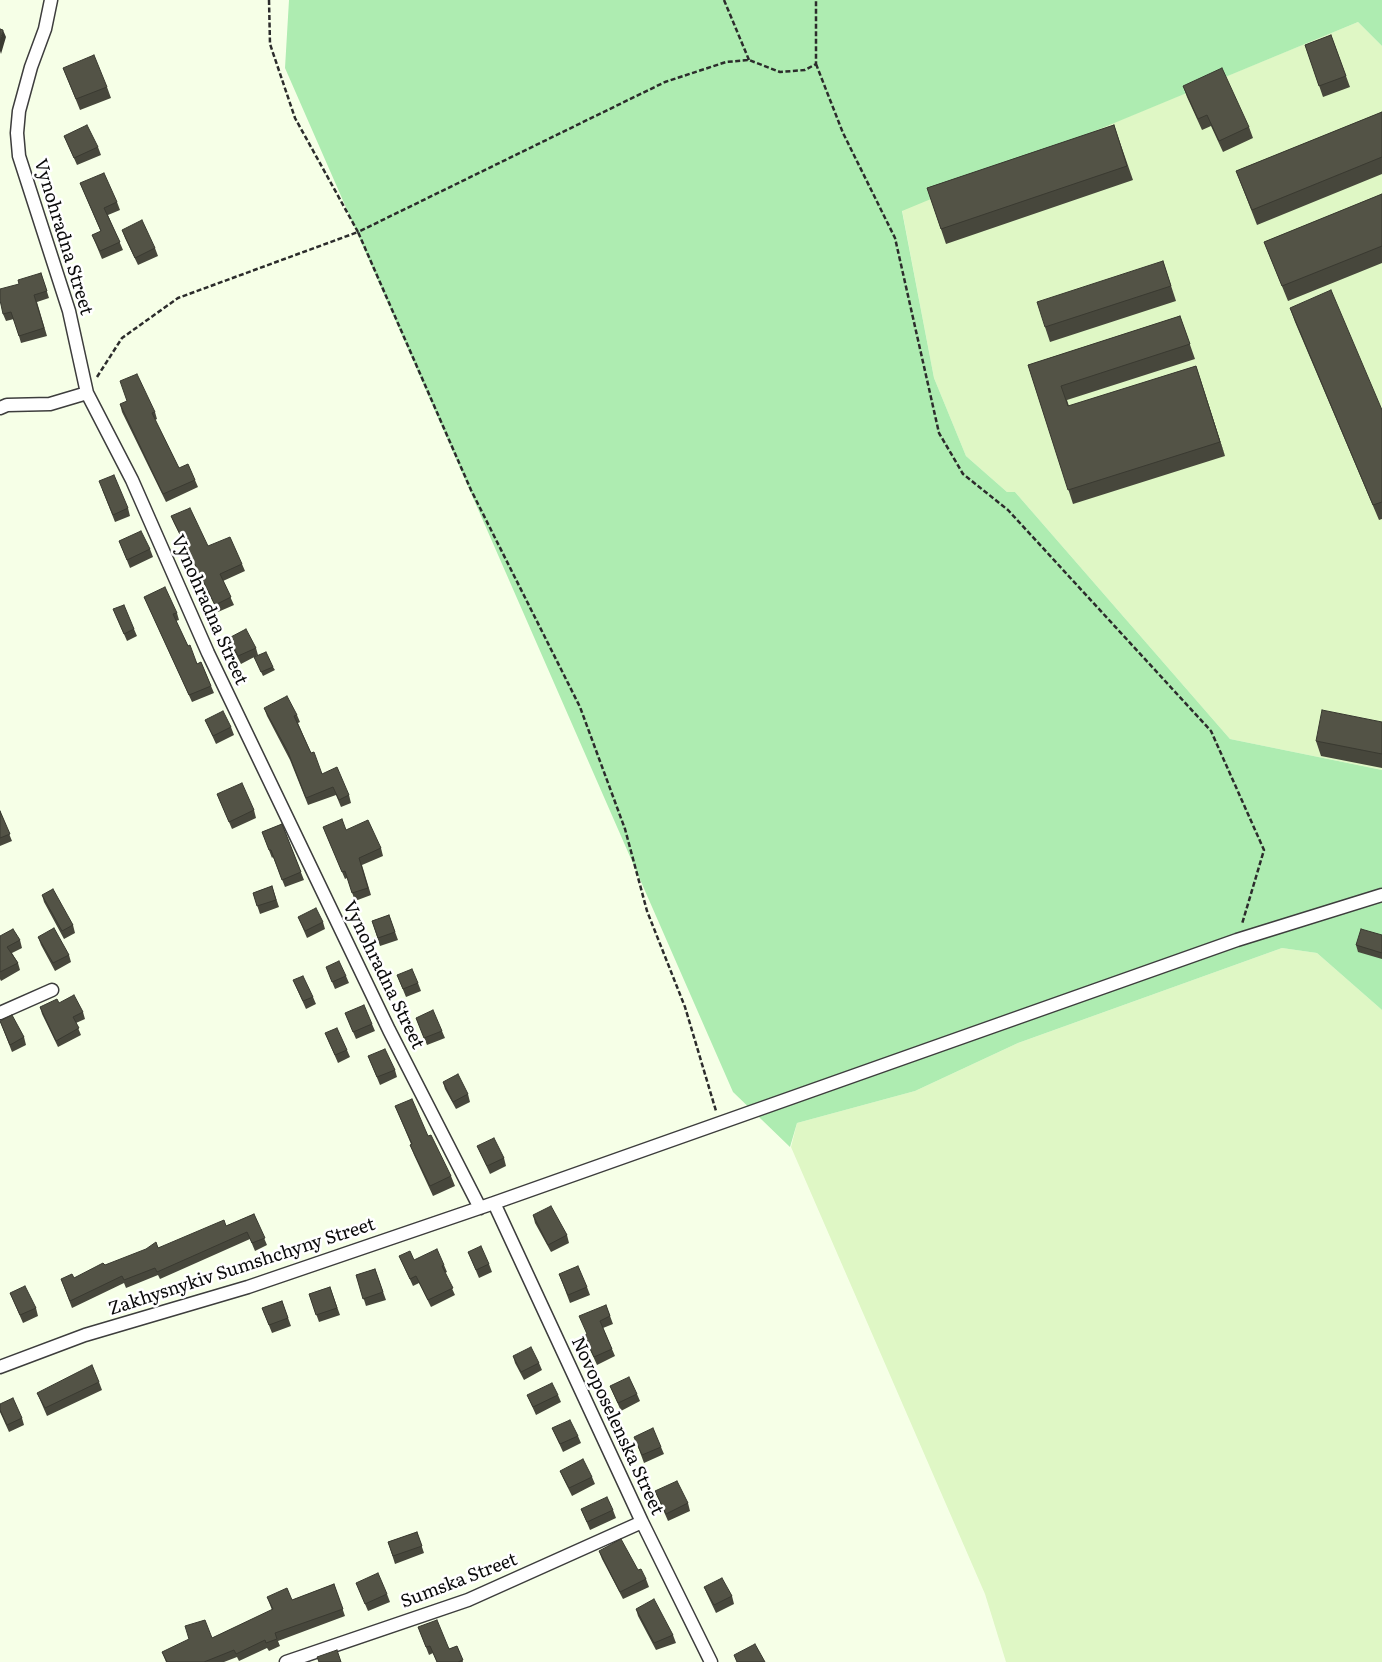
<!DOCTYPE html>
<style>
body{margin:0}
canvas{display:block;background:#f6ffe7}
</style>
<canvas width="1382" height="1662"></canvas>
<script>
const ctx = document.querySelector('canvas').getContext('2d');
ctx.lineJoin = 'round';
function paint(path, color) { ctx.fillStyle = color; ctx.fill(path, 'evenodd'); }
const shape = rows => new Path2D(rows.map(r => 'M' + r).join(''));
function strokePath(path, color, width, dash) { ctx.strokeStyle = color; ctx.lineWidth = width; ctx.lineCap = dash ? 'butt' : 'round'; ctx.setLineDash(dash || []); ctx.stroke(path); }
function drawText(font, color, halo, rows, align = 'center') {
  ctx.font = font + ' Literata,serif'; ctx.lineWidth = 5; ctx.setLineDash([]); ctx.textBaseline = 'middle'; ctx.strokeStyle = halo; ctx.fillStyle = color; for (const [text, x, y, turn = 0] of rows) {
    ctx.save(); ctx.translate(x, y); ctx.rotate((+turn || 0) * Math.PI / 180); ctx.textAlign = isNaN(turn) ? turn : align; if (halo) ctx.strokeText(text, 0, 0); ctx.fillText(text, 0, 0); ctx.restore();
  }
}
paint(shape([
 [1358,22,1382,46,1382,770,1230,739,1015,492,1007,492,966,456,934,378,902,210],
 [1282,948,1317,953,1382,1010,1382,1662,1006,1662,985,1594,791,1147,797,1123,915,1091,1018,1043]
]), '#dff7c5');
paint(shape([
 [289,0,1382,0,1382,46,1358,22,902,211,934,378,966,456,1007,492,1015,492,1230,739,1382,770,1382,1010,1317,953,1282,948,1018,1043,915,1091,797,1123,790,1147,733,1092,285,68]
]), '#aeecb1');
const minor = shape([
 [51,0,45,29,31,67,19,111,17,133,19,156,69,311,87,393,132,480,208,653,389,1030,480,1208],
 [0,408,7,405,50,404,87,393],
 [0,1013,52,990],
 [494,1203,642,1522,711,1662],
 [0,1367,85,1335,248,1287,494,1203,1237,940,1382,895],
 [286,1662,468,1600,642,1522]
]);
strokePath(minor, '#3d3d3d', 15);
strokePath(shape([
 [269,0,270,44,295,118,358,232,665,82,726,62,749,60,780,72,805,70,816,64,816,0],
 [724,0,749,60],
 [816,64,843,133,895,238,939,433,963,474,1008,510,1211,731,1264,850,1242,924],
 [97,377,122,338,178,298,358,232,471,490,580,707,625,829,647,911,685,1007,716,1111]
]), '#2c2c2c', 2.5, [5, 2.5]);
strokePath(minor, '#fff', 12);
paint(shape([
 [1331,35,1350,87,1323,97,1305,45],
 [63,68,107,87,111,98,80,110],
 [1183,86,1249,127,1253,138,1223,152,1211,126,1202,130,1187,97],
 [1382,112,1382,174,1257,225,1236,171],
 [1114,125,1133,180,946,244,927,188],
 [64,136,98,147,101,155,77,165],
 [80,183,117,202,120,210,108,215,123,250,102,259,92,235,101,232],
 [1382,194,1382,263,1288,301,1264,242],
 [122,230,155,248,158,256,138,265,125,238],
 [1163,261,1176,301,1050,342,1045,327],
 [41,273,49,298,37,302,47,336,21,343,14,319,6,321,3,314,19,284],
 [1290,308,1382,410,1382,519,1379,520,1295,322],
 [1180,316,1195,359,1067,400,1069,406,1196,366,1225,456,1073,504,1028,365],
 [120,404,155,412,157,419,155,420,179,468,195,480,198,487,166,502,122,412],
 [102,489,128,508,130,516,115,522],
 [171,516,208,546,242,564,245,571,223,581,234,605,218,612,174,523],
 [119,541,150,549,153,557,130,568],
 [144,597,177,613,179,620,176,621,188,646,197,664,201,662,214,693,192,702],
 [113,609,134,629,137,636,127,641],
 [229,638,256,648,258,655,241,664,231,645],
 [254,657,273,667,275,670,263,676],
 [264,708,297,715,300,722,298,723,311,753,322,774,349,795,351,803,341,807,336,795,308,805,290,760,267,716],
 [205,720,231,727,234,735,216,744],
 [1382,722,1382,768,1321,756,1316,741],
 [217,794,254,810,256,818,232,829],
 [0,811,12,841,0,846],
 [282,824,304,880,285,887,273,857,272,858,262,832],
 [323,827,346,830,381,848,383,856,362,865,371,895,355,901,347,878,345,879],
 [272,886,279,907,260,914,253,893],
 [42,895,73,925,75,933,64,939,44,902],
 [389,915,398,940,380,946,372,921],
 [298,917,323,922,325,929,307,938],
 [1382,935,1382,959,1358,952,1356,945],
 [0,936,20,940,22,948,12,953,18,963,20,970,1,981,0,979],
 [38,937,69,955,71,962,55,971,41,945],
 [326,967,346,976,349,983,335,989],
 [397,975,418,983,421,991,406,997],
 [293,980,313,997,316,1004,306,1009],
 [59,1003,83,1012,85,1019,76,1023,81,1035,58,1047,42,1014,40,1007],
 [345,1013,372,1024,375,1031,356,1039],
 [416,1018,442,1031,445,1038,427,1045],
 [0,1021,24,1037,26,1045,12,1052],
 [325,1033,347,1050,350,1057,338,1063],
 [368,1056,395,1070,397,1077,380,1085],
 [443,1082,468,1094,470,1102,456,1109,445,1089],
 [395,1106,428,1136,451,1176,455,1186,433,1196,414,1155,410,1145,411,1144],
 [477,1146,504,1158,506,1166,490,1174],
 [254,1214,267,1245,255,1251,250,1239,160,1279,158,1275,126,1288,124,1283,72,1308,61,1279,74,1278,105,1265,226,1226],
 [533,1215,567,1235,569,1243,551,1252,535,1223],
 [468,1252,489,1264,492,1272,479,1278],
 [399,1256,414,1260,444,1265,447,1272,445,1273,455,1295,431,1307,419,1283,413,1286],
 [375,1269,386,1300,366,1306,356,1275],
 [559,1274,587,1287,590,1295,570,1303],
 [330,1287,340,1315,319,1322,309,1294],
 [10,1293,36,1308,38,1316,23,1323],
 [282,1301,291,1326,272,1333,262,1308],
 [606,1305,613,1324,603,1328,615,1356,597,1365,584,1336,587,1335],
 [513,1356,539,1363,542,1370,524,1380,515,1363],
 [99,1382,102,1390,47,1416,37,1393],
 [610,1386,637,1394,640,1401,621,1411],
 [527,1395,558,1395,561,1402,536,1415],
 [0,1404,22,1418,24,1425,9,1432,0,1412],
 [552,1428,578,1436,581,1443,563,1452],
 [637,1444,661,1447,664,1454,644,1463],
 [560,1471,592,1477,595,1484,572,1496,563,1478],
 [655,1491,688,1503,690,1511,668,1521],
 [581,1509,613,1510,616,1518,590,1530],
 [417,1532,424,1553,395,1564,388,1542],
 [599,1551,646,1579,649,1587,623,1599,602,1559],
 [356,1583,387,1594,390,1602,368,1611],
 [334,1584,345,1616,278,1641,280,1646,269,1651,267,1648,239,1661,237,1657,224,1662,166,1662,162,1652,212,1638,272,1610,267,1597,292,1600],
 [704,1587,732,1596,734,1604,716,1613,707,1594],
 [636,1609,673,1635,676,1643,656,1650,638,1616],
 [418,1627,449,1649,457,1646,463,1662,437,1662,433,1653,429,1655]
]), '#47473c');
paint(shape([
 [3,30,6,37,1,54,0,51,0,41],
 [1196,366,1201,381,1225,456,1220,442]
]), '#3a3a31');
const building = shape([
 [0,29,3,30,0,41,0,29],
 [1331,35,1346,76,1319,86,1305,45,1331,35],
 [94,55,107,87,76,99,63,68,94,55],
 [1222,68,1249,127,1219,141,1207,115,1198,119,1183,86,1222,68],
 [1382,112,1382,157,1252,210,1236,171,1382,112],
 [87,125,98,147,74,158,64,136,87,125],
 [1114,125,1127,166,941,229,927,188,1114,125],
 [104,173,117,202,104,208,120,242,100,251,92,235,101,231,80,183,104,173],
 [1382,194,1382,246,1282,286,1264,242,1382,194],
 [142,220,155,248,135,258,122,230,142,220],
 [1163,261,1171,286,1045,327,1037,302,1163,261],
 [41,273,47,291,34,295,44,328,19,336,11,312,3,314,0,300,0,289,19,284,18,280,41,273],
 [1331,290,1382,410,1382,502,1373,505,1290,308,1331,290],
 [1180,316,1190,344,1061,386,1068,406,1196,366,1220,442,1068,490,1028,365,1180,316],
 [137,374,155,412,152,413,179,468,188,464,195,480,163,494,120,404,127,401,120,381,137,374],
 [114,475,128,508,113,515,99,481,114,475],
 [190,508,208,546,230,537,242,564,220,574,231,597,215,605,171,516,190,508],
 [141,531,150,549,127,560,119,541,141,531],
 [165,587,177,613,173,614,188,646,190,645,197,664,201,662,211,686,189,695,144,597,165,587],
 [124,605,134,629,124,634,113,609,124,605],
 [246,629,256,648,238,656,229,638,246,629],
 [266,652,273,667,261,672,254,657,266,652],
 [287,696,297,715,294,716,311,753,314,752,322,774,337,767,349,795,339,800,333,787,306,798,288,752,264,708,287,696],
 [1322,710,1382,722,1382,754,1316,741,1322,710],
 [223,711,231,727,213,736,205,720,223,711],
 [242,783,254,810,229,822,217,794,242,783],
 [0,811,10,834,0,838,0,811],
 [342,819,346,830,368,820,381,848,359,858,368,888,352,893,345,871,342,872,323,827,342,819],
 [282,824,301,872,282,880,271,850,269,850,262,832,282,824],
 [272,886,276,900,257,906,253,893,272,886],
 [53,889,73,925,62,931,42,895,53,889],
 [316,908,323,922,305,931,298,917,316,908],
 [389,915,395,932,378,938,372,921,389,915],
 [54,928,69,955,53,963,38,937,54,928],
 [13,929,20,940,7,947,18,963,0,972,0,936,13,929],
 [1361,929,1382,935,1382,953,1356,945,1361,929],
 [339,961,346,976,332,982,326,967,339,961],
 [412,969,418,983,403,989,397,975,412,969],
 [303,976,313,997,303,1001,293,980,303,976],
 [74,995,83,1012,73,1017,79,1028,56,1041,40,1007,57,999,59,1003,74,995],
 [364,1005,372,1024,353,1032,345,1013,364,1005],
 [433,1010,442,1031,424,1038,416,1018,433,1010],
 [12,1015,24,1037,10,1045,0,1021,12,1015],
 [337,1028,347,1050,335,1055,325,1033,337,1028],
 [385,1049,395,1070,377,1077,368,1056,385,1049],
 [458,1074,468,1094,453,1102,443,1082,458,1074],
 [412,1099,428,1136,431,1135,451,1176,430,1186,410,1145,412,1144,395,1106,412,1099],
 [494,1138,504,1158,487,1166,477,1146,494,1138],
 [551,1206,567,1235,548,1245,533,1215,551,1206],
 [254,1214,265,1238,252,1243,247,1232,157,1272,155,1268,124,1280,122,1276,70,1301,61,1279,72,1274,74,1278,103,1263,105,1265,146,1249,156,1242,158,1248,224,1220,226,1226,254,1214],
 [481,1246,489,1264,476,1270,468,1252,481,1246],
 [437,1249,444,1265,442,1266,453,1288,428,1300,416,1276,410,1279,399,1256,410,1251,414,1260,437,1249],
 [578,1266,587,1287,568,1295,559,1274,578,1266],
 [375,1269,383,1292,363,1299,356,1275,375,1269],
 [25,1286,36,1308,20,1315,10,1293,25,1286],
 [330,1287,337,1308,316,1315,309,1294,330,1287],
 [282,1301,288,1318,269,1325,262,1308,282,1301],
 [606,1305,610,1316,600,1321,612,1349,594,1357,584,1336,587,1334,579,1316,606,1305],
 [531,1347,539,1363,521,1372,513,1356,531,1347],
 [92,1365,99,1382,45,1408,37,1393,92,1365],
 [629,1377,637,1394,618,1403,610,1386,629,1377],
 [552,1383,558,1395,533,1407,527,1395,552,1383],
 [13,1398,22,1418,7,1425,0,1410,0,1404,13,1398],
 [570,1420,578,1436,560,1444,552,1428,570,1420],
 [653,1428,661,1447,642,1455,634,1437,653,1428],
 [583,1459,592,1477,569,1488,560,1471,583,1459],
 [677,1481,688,1503,666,1514,655,1491,677,1481],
 [607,1497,613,1510,587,1522,581,1509,607,1497],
 [417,1532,422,1546,393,1556,388,1542,417,1532],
 [621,1539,638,1570,641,1569,646,1579,620,1592,599,1551,621,1539],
 [378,1573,387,1594,365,1604,356,1583,378,1573],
 [722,1578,732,1596,714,1605,704,1587,722,1578],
 [334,1584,343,1609,275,1633,277,1639,266,1643,265,1640,236,1654,234,1650,204,1662,167,1662,162,1652,189,1639,185,1626,205,1620,212,1638,273,1609,267,1597,287,1588,292,1600,334,1584],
 [654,1599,673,1635,654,1643,636,1609,654,1599],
 [437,1620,449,1649,457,1646,463,1660,458,1662,437,1662,430,1646,426,1647,418,1627,437,1620],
 [755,1644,765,1662,737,1662,734,1655,755,1644],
 [337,1650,341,1662,319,1662,317,1657,337,1650]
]);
paint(building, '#535346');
strokePath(building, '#3a3a31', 1);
drawText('18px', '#0a0a0a', '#fff', [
 ["Vynohradna Street",63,237,73],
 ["Vynohradna Street",209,610,66],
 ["Vynohradna Street",383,975,64],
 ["Zakhysnykiv Sumshchyny Street",242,1267,-18],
 ["Novoposelenska Street",617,1426,65],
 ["Sumska Street",459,1581,-21]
]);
</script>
